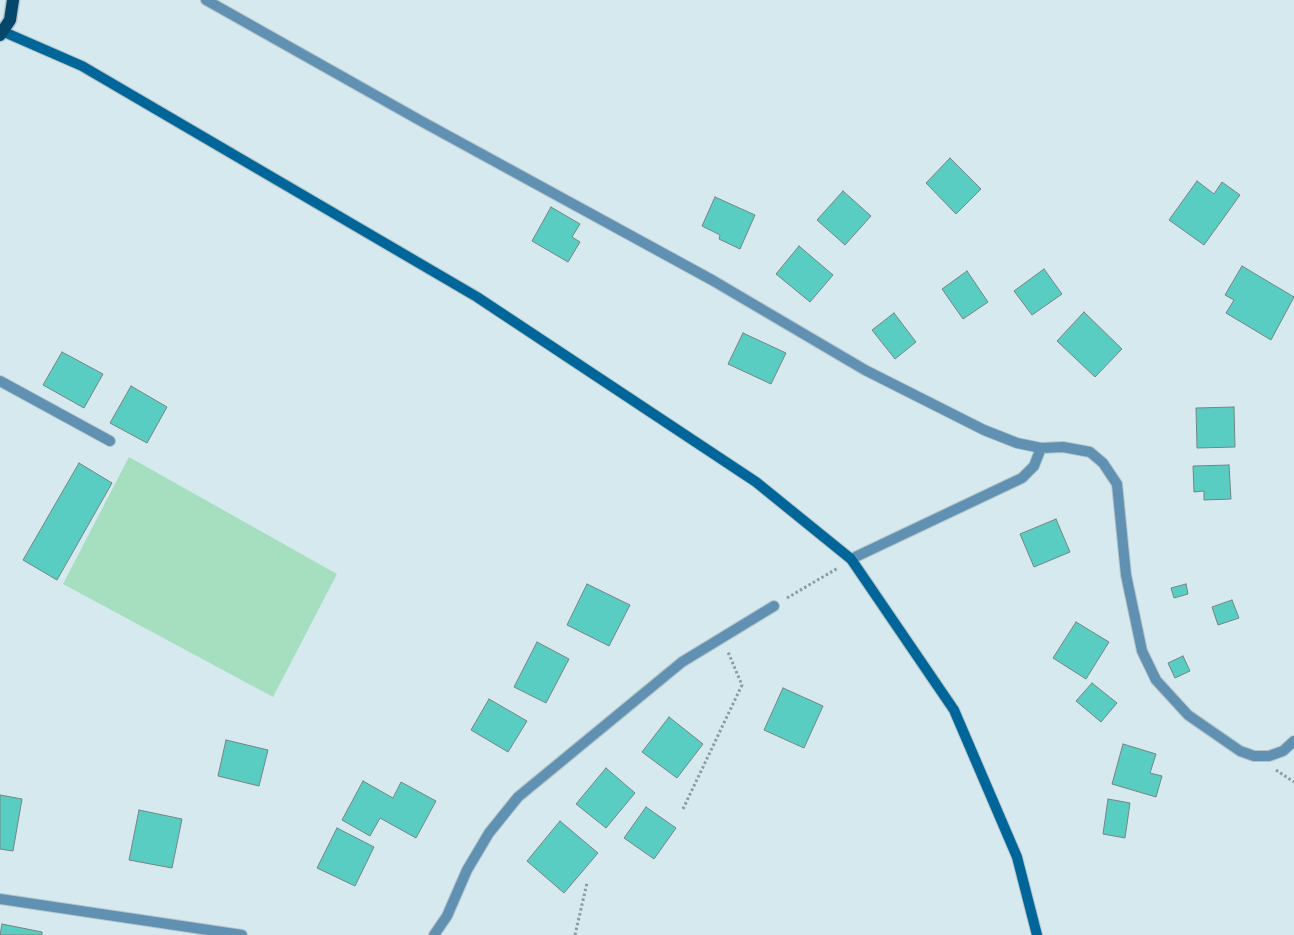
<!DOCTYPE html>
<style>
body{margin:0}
canvas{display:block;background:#d6e9ee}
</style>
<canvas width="1294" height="935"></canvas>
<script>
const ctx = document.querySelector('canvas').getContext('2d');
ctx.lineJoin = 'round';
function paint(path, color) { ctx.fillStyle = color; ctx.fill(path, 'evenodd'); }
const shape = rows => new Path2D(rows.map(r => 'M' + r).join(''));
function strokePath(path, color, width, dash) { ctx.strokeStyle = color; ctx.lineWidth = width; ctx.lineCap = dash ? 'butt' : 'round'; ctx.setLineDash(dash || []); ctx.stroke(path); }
paint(shape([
 [129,457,337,574,273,697,63,584]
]), '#a5dfbf');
const building = shape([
 [950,158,981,189,956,214,926,183,950,158],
 [1197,181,1214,194,1222,182,1240,195,1204,245,1169,220,1197,181],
 [843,191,871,216,845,245,817,220,843,191],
 [715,197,755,215,740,249,719,239,720,235,702,226,715,197],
 [551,207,580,224,572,237,580,242,568,262,532,241,551,207],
 [799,246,833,275,810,302,776,274,799,246],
 [1242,266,1294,297,1271,340,1226,313,1234,300,1225,295,1242,266],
 [1044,269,1062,294,1032,315,1014,291,1044,269],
 [967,271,988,302,963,319,942,289,967,271],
 [1084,312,1122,349,1095,377,1057,341,1084,312],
 [894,313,916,342,895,359,872,330,894,313],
 [743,333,786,353,771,384,728,364,743,333],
 [62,352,103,374,84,408,43,385,62,352],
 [131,386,167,407,147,443,110,423,131,386],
 [1234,407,1235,447,1197,448,1196,408,1234,407],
 [79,463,112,483,57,580,23,560,79,463],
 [1229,465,1231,499,1204,500,1204,491,1194,492,1193,466,1229,465],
 [1056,519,1070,552,1034,567,1020,534,1056,519],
 [587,584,630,605,609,646,567,625,587,584],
 [1186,584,1188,594,1174,598,1171,588,1186,584],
 [1232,600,1239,618,1218,625,1212,607,1232,600],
 [1076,622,1109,642,1086,679,1053,658,1076,622],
 [537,642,569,659,546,703,514,687,537,642],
 [1183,656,1190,671,1175,678,1168,663,1183,656],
 [1092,683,1117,703,1101,722,1076,701,1092,683],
 [783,688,823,706,804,748,764,730,783,688],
 [489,699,527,721,508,752,471,730,489,699],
 [669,717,703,744,677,778,642,752,669,717],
 [226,740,268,750,259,786,218,776,226,740],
 [1123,744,1156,754,1150,773,1162,776,1156,797,1112,784,1123,744],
 [606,768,635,793,606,828,576,804,606,768],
 [363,781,393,798,401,782,436,801,416,838,380,818,370,836,342,820,363,781],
 [0,795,22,799,13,851,0,849,0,795],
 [1108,799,1130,803,1125,838,1103,834,1108,799],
 [646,807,676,828,654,859,624,838,646,807],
 [139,810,182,819,172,868,129,860,139,810],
 [560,821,598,853,564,893,527,861,560,821],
 [337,828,374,847,355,886,317,868,337,828],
 [2,924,42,932,42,935,0,935,2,924]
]);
paint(building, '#5acdc3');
strokePath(building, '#748684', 1);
const service = shape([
 [0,381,110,441]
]);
const minor = shape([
 [206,0,421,121,712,280,865,370,984,430,1017,443,1041,448,1063,447,1090,452,1103,463,1117,484,1126,575,1142,651,1156,680,1188,715,1240,751,1254,756,1269,756,1283,751,1294,741],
 [851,559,1022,478,1034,466,1041,448],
 [0,899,242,935],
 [434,935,447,916,467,870,489,833,518,797,682,662,774,606]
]);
const secondary = shape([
 [4,32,82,66,477,297,756,482,851,559,954,710,1017,857,1037,935]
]);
const primary = shape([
 [0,35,10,20,13,0]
]);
strokePath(service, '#b5c6ca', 12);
strokePath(minor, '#b5c6ca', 12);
strokePath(secondary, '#b5c6ca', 12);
strokePath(primary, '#b5c6ca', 15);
strokePath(shape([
 [787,598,838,568],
 [1276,770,1294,782],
 [683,809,742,685,728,652],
 [575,935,587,883]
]), '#8e9c9f', 3, [2.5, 2.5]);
strokePath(service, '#6091b3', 10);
strokePath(minor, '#6091b3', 10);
strokePath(secondary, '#069', 10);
strokePath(primary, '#05476a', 12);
</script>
